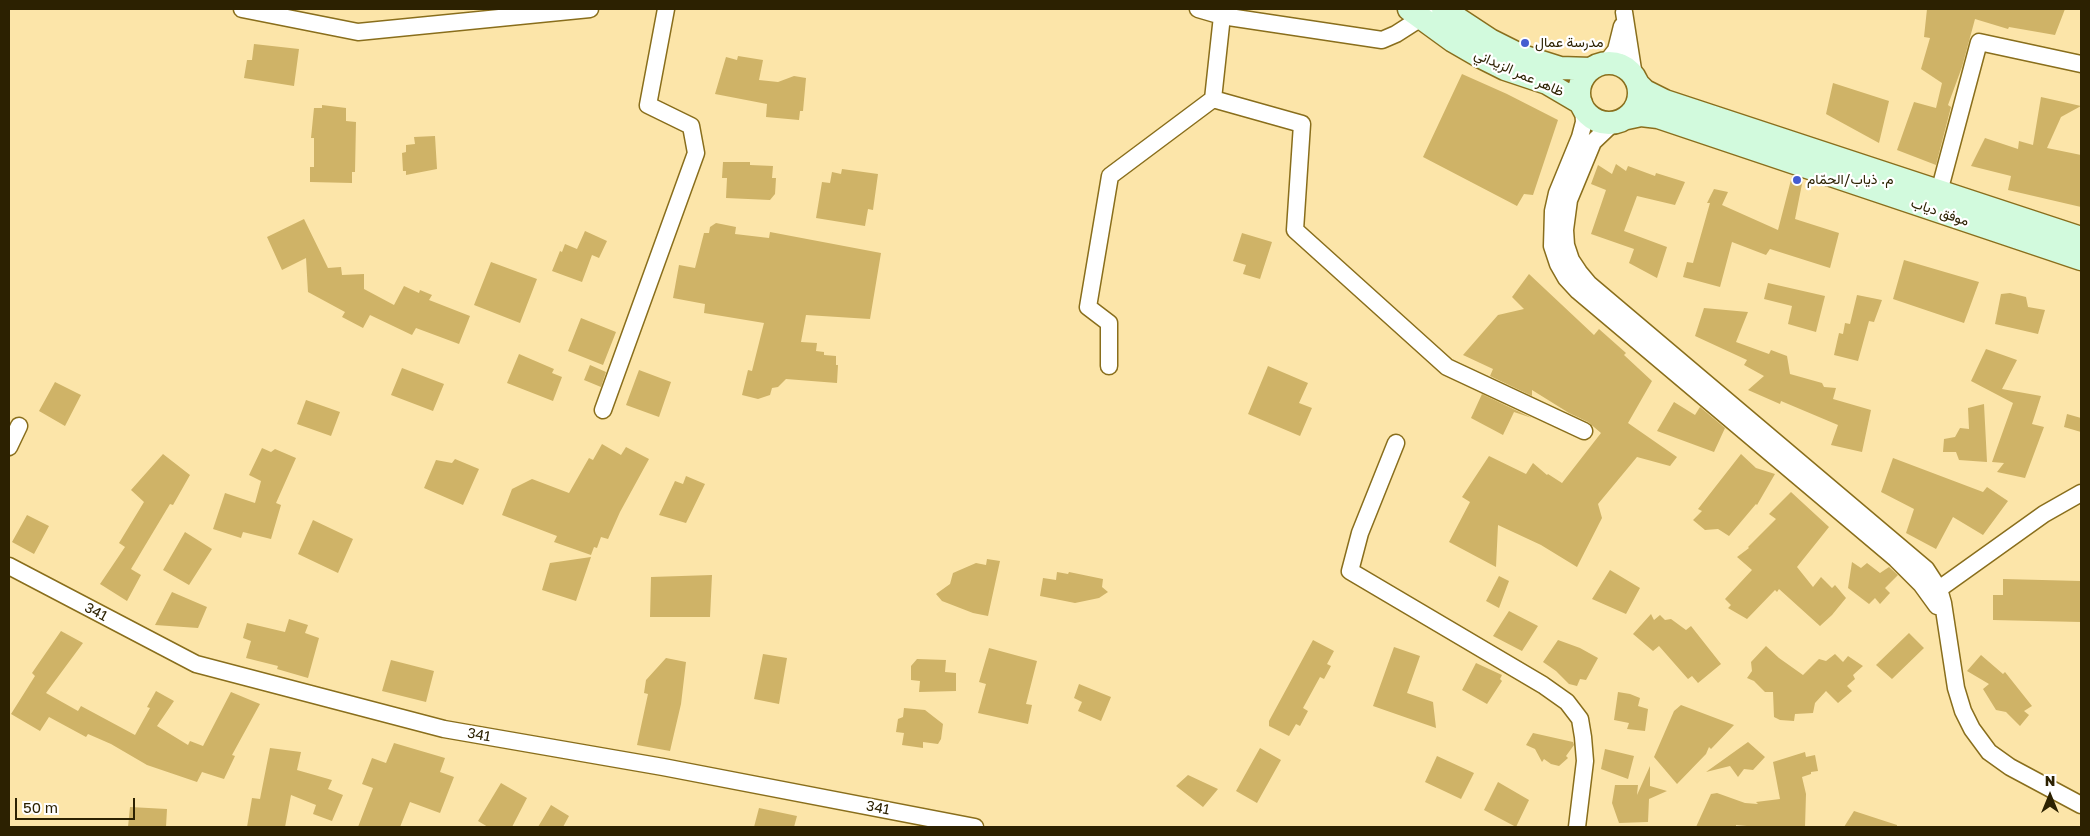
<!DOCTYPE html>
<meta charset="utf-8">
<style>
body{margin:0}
#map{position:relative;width:2090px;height:836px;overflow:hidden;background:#fce5a9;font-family:"Golos Text",sans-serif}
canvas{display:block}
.frame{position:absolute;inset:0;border:10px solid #2c2101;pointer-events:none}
.north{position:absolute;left:2025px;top:771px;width:50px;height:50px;-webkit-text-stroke:4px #fff;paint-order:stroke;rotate:0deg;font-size:14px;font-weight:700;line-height:20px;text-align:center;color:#2c2101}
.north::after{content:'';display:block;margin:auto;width:18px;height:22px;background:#2c2101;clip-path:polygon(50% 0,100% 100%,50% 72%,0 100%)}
.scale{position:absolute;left:15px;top:798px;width:120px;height:22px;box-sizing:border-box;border:2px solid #2c2101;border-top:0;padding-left:6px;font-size:15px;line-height:18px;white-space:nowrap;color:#2c2101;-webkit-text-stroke:4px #fff;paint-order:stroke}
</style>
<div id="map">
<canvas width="2090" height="836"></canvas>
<div class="frame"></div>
<div class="north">N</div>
<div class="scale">50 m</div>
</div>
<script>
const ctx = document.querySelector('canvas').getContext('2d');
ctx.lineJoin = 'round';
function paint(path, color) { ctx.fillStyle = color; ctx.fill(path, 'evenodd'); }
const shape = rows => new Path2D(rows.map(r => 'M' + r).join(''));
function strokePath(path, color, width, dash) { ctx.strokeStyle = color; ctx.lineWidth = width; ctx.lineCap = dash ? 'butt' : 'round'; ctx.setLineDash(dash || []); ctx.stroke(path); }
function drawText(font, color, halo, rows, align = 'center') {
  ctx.font = font + ' "Golos Text",Vazirmatn,sans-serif'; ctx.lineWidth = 4.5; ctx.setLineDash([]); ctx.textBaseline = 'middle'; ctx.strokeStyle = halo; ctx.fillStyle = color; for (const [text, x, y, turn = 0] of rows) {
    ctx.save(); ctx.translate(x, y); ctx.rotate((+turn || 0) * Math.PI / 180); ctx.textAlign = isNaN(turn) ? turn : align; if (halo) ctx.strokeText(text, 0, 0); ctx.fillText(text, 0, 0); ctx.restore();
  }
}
paint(shape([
 [1927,9,2065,9,2055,35,2009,27,2008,29,1975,19,1962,67,1948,105,1951,107,1936,165,1897,150,1914,102,1936,108,1942,83,1921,69,1930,38,1924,37],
 [254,44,299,49,294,86,244,78,247,60,252,60],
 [738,56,763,60,759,80,778,82,794,76,806,78,803,111,800,111,799,120,766,117,767,104,715,94,726,57,737,60],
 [1462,74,1507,94,1558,120,1533,195,1524,194,1517,206,1423,157],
 [1833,83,1889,101,1879,143,1826,114],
 [2041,97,2081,106,2061,117,2047,148,2081,155,2081,207,2008,190,2011,176,1971,166,1985,138,2018,149,2019,141,2033,145],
 [322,105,346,108,346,121,356,122,355,172,352,172,352,183,310,182,310,167,314,167,314,138,311,138,314,108,322,108],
 [435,136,437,169,406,175,406,171,403,171,402,153,406,152,406,145,415,144,414,137],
 [723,162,750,162,750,165,773,166,772,178,776,178,775,194,770,200,726,198,727,178,722,178],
 [1616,164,1626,171,1628,166,1655,176,1656,173,1685,182,1675,205,1637,196,1624,231,1667,247,1657,278,1629,263,1634,249,1591,234,1606,190,1591,184,1598,165,1612,174],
 [842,169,878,174,873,210,868,209,865,226,816,218,822,182,830,183,832,172,841,174],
 [1792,176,1803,179,1795,219,1839,233,1830,268,1770,249,1766,255,1732,242,1720,287,1683,277,1687,262,1693,263,1710,203,1707,203,1714,189,1728,192,1722,205,1778,230],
 [304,219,328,268,341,267,342,275,364,274,364,289,394,305,404,286,419,293,420,290,432,295,429,300,470,316,459,344,416,328,412,335,370,315,363,328,342,317,345,312,308,292,306,258,282,270,267,237],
 [716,223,736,227,735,234,769,238,770,232,881,253,870,319,806,315,801,342,817,343,816,351,824,352,824,355,836,356,836,365,838,365,837,383,786,379,778,387,772,388,770,395,758,399,742,395,748,370,752,371,764,323,704,313,705,304,673,298,679,265,695,268,704,233,709,233,710,227],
 [585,231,607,241,599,258,592,255,582,282,552,271,560,251,562,252,565,244,577,249],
 [1242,233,1272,242,1260,279,1243,274,1246,265,1233,261],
 [1904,260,1979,282,1964,323,1893,299],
 [491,262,537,279,520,323,474,305],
 [1529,274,1594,335,1599,329,1626,353,1624,355,1652,381,1628,423,1677,457,1670,466,1637,457,1598,504,1602,518,1577,567,1541,545,1498,525,1496,567,1449,542,1470,502,1462,497,1489,456,1526,474,1533,463,1547,475,1548,474,1562,483,1601,433,1588,422,1569,413,1532,390,1532,396,1490,376,1493,369,1463,355,1498,315,1524,309,1512,297],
 [1768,283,1825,296,1816,332,1788,324,1792,306,1764,299],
 [2010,293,2026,297,2028,307,2045,310,2038,334,1995,324,2001,294],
 [1857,295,1882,300,1874,322,1869,321,1858,361,1834,355,1839,333,1843,334,1845,323,1850,324],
 [1704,308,1748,312,1736,342,1769,354,1771,350,1787,356,1790,374,1822,383,1824,387,1836,388,1833,399,1871,410,1862,452,1831,445,1838,425,1781,401,1780,404,1748,390,1764,376,1744,365,1747,360,1695,336],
 [581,318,616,332,603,365,568,351],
 [1986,349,2017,360,2002,389,2041,396,2032,424,2044,427,2025,478,1997,472,2004,463,1992,462,2013,403,1971,381],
 [519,354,554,369,552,373,562,377,553,401,507,383],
 [590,365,606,372,601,387,584,380],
 [1268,366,1308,383,1299,403,1312,408,1300,436,1248,414],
 [402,368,444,384,433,411,391,395],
 [639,370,671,382,659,417,626,405],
 [55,382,81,395,65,426,39,411],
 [1482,394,1532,418,1514,412,1503,435,1471,418],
 [306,400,340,412,331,436,297,424],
 [1674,402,1695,415,1700,407,1725,428,1714,452,1657,431],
 [1984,404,1987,462,1959,460,1956,452,1943,452,1944,439,1955,437,1960,428,1969,429,1968,408],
 [2067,414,2081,418,2081,432,2064,427],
 [602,444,621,455,626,447,649,459,620,512,608,539,601,537,597,548,594,547,591,555,554,542,557,536,502,515,512,489,532,479,569,493,589,458,593,460],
 [262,448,271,452,275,449,296,458,276,503,281,505,271,539,243,532,241,538,213,529,225,493,255,503,261,481,249,475],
 [163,454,190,475,173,505,170,504,131,569,141,575,127,601,100,584,125,547,119,543,144,502,131,490],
 [1741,454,1756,468,1775,474,1757,505,1756,504,1729,536,1718,529,1705,530,1693,520,1702,511,1698,509],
 [1893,458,1983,492,1987,487,2008,501,1983,535,1953,517,1936,549,1906,533,1914,509,1881,492],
 [455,459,479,469,463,505,424,488,436,460,452,463],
 [686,476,705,484,686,523,659,515,675,481,683,484],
 [1791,492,1829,527,1797,567,1813,587,1821,577,1832,588,1835,585,1846,598,1832,615,1820,626,1779,589,1777,592,1775,590,1747,619,1728,608,1731,605,1725,599,1752,570,1737,557,1749,548,1748,547,1776,519,1769,514],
 [27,515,49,526,34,554,12,542],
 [313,520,353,539,338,573,298,554],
 [185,532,212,549,189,585,163,570],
 [591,557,576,601,542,590,550,563],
 [987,559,1000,561,988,616,973,613,942,601,936,594,950,584,953,573,976,563,986,565],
 [1852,562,1861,568,1867,563,1880,573,1889,567,1898,575,1885,588,1890,593,1880,604,1875,598,1869,604,1848,588],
 [1610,570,1640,588,1626,614,1592,599],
 [1057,572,1068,574,1069,572,1103,579,1102,587,1108,592,1099,598,1075,603,1040,596,1043,578,1056,580],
 [712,575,710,617,650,617,651,577],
 [1499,576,1509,581,1499,608,1486,601],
 [2003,579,2081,581,2081,622,1993,620,1993,595,2003,595],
 [172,592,207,607,198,628,155,625],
 [1509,611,1538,626,1522,651,1493,636],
 [1651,614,1654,620,1660,615,1665,620,1671,619,1686,630,1691,626,1721,664,1698,683,1692,676,1688,679,1659,646,1653,651,1633,634],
 [289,619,308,625,305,633,319,638,308,678,277,669,278,666,246,658,251,641,243,638,247,623,285,632],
 [61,631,83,643,46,693,78,711,81,706,135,735,150,708,147,707,156,691,174,701,157,726,188,745,190,741,203,746,231,692,260,704,232,755,235,756,224,779,202,772,197,782,147,765,111,744,88,734,86,737,49,717,40,731,11,714,35,676,32,673],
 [1909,633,1924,648,1892,679,1876,665],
 [1313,640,1334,651,1327,664,1331,666,1324,679,1320,677,1303,708,1308,711,1300,726,1296,724,1289,736,1269,726,1269,721],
 [1558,640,1580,648,1598,658,1586,680,1580,679,1577,686,1569,684,1556,671,1543,662],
 [1766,646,1779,658,1803,675,1819,659,1826,661,1835,654,1843,662,1848,656,1863,666,1853,675,1855,679,1847,686,1852,691,1838,703,1826,691,1815,703,1813,713,1795,714,1794,721,1780,720,1774,717,1773,692,1765,692,1754,681,1747,678,1752,671,1751,662],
 [1394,647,1420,656,1407,693,1433,702,1436,728,1373,706],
 [989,648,1037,661,1026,704,1032,705,1028,724,978,713,986,684,979,682],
 [763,654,787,658,779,704,754,699],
 [1981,655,2003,674,2005,672,2032,706,2024,711,2029,715,2020,726,2006,712,1996,710,1983,689,1989,684,1967,671],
 [666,658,686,662,681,704,670,751,637,745,648,694,644,693,646,680],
 [917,659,946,660,945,672,956,673,956,691,919,692,920,681,911,680,911,666],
 [391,660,434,671,426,702,382,691],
 [1476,663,1502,675,1500,679,1502,681,1487,704,1462,690],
 [1079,684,1111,697,1101,721,1078,711,1082,702,1074,698],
 [1618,692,1630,694,1640,698,1638,706,1648,709,1645,731,1627,729,1629,723,1614,720],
 [1681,705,1734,725,1711,749,1709,747,1706,754,1677,784,1654,757,1674,711],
 [904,708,925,710,943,724,941,739,938,744,923,742,923,748,902,745,904,733,896,732,898,719,903,717],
 [1533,733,1573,742,1574,745,1566,756,1568,758,1559,766,1551,764,1544,759,1542,762,1535,749,1526,745],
 [1748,742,1765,757,1753,770,1744,769,1738,777,1730,766,1706,772],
 [394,743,445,758,440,772,454,777,440,813,410,802,400,827,358,827,373,788,362,784,372,758,386,763],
 [270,748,301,752,297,770,332,780,328,789,343,795,332,821,313,814,316,805,291,795,285,827,247,827,252,798,260,799],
 [1260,748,1281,760,1257,803,1236,791],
 [1605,749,1634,756,1628,779,1601,769],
 [1805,752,1806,757,1815,755,1818,771,1811,772,1811,774,1802,777,1806,794,1805,827,1758,827,1736,825,1736,827,1696,827,1711,794,1717,793,1745,803,1758,804,1756,802,1780,799,1773,762],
 [1437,756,1474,773,1461,799,1425,782],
 [1650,766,1650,786,1667,791,1649,799,1648,822,1619,823,1612,803,1615,785,1638,785,1637,795],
 [1188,775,1218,789,1203,807,1176,786],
 [1498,782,1529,800,1516,827,1484,810],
 [501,783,527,798,512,827,488,827,478,821],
 [551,805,569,816,563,827,538,827],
 [130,807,167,809,166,827,128,827],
 [759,808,797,816,794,827,754,827],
 [1854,811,1897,825,1897,827,1844,827]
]), '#cfb367');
const street = shape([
 [242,9,358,32,590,9],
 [1198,9,1222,16],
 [1431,9,1421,18,1396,34,1382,40,1222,16,1213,99,1302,124,1295,230,1447,367,1584,431],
 [1624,12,1634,76],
 [1605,64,1616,50,1622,26],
 [1583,108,1584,122,1580,137,1557,193,1553,211,1552,246,1558,264,1566,278,1578,291,1896,559,1921,584,1937,606],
 [1613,123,1593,142,1569,200,1565,230,1566,245,1571,260,1579,272,1589,284,1926,569,1939,589,1943,603,1956,688,1963,711,1972,729,1989,752,2010,767,2081,805],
 [1939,192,1979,42,2081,64],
 [1109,366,1109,323,1088,307,1110,176,1213,99],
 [603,410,696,153,691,126,648,105,666,9],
 [1396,443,1360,533,1350,571,1543,685,1567,702,1580,719,1583,737,1585,761,1577,827],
 [9,447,19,426],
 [9,566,196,664,444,729,663,767,975,827],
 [1929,594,1939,589,2044,514,2081,493]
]);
const secondary = shape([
 [1409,9,1453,41,1479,56,1505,69,1547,83,1581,103],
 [1443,9,1490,40,1522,56,1560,68,1591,69],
 '1579 93a30 30 0 1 1 60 0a30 30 0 1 1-60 0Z',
 [1638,84,1645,91,1665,101,2081,238],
 [1627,118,1641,115,1658,117,2081,259]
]);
strokePath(street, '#896e1c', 19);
strokePath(secondary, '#896e1c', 25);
strokePath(street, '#fff', 16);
strokePath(secondary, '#d2fadd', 22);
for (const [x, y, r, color] of [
 [1525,43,5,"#445cd0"],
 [1797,180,5,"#445cd0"]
]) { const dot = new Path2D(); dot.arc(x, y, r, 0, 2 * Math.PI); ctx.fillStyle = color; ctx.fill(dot); strokePath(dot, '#fff', 2); }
drawText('14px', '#2c2101', '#fff', [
 ["مدرسة عمال",1535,43],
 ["م. ذياب/الحمّام",1807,180]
], 'left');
drawText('14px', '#2c2101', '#fff', [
 ["ظاهر عمر الزيداني",1519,73,24],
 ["موفق دياب",1940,212,19],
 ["341",96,612,28],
 ["341",479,735,10],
 ["341",878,808,11]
]);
</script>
